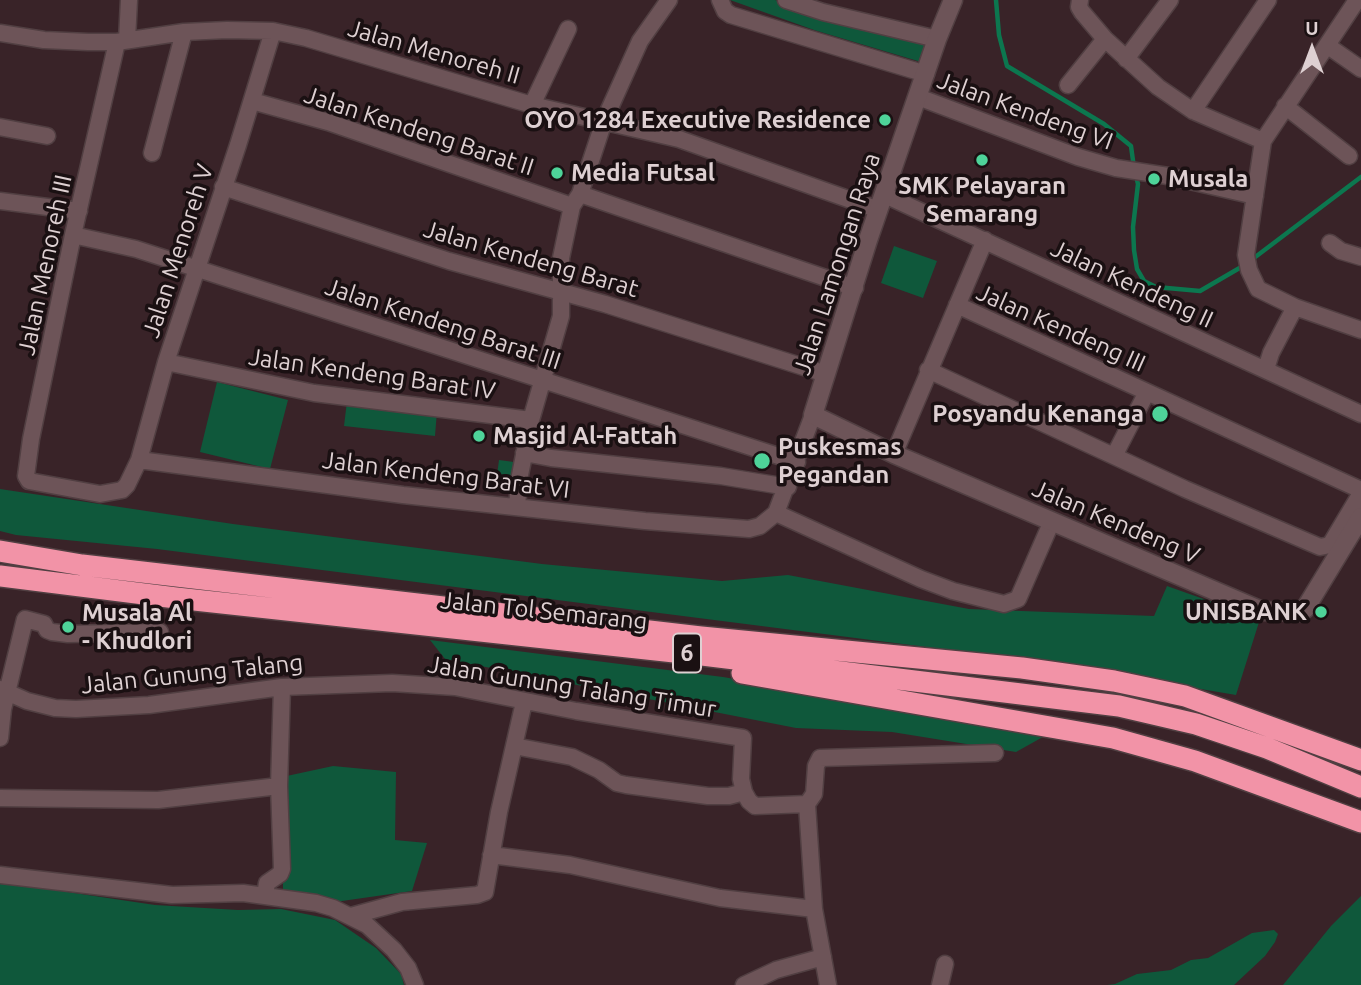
<!DOCTYPE html>
<style>
body{margin:0}
#map{position:relative;width:1361px;height:985px;overflow:hidden;background:#392328;font-family:Ubuntu,sans-serif}
canvas{display:block}
.north{position:absolute;left:1277px;top:14px;width:70px;height:70px;-webkit-text-stroke:5px #1a1012;paint-order:stroke;rotate:0deg;font-size:19px;font-weight:700;line-height:28px;text-align:center;color:#ded0d2}
.north::after{content:'';display:block;margin:auto;width:24px;height:32px;background:#ded0d2;clip-path:polygon(50% 0,100% 100%,50% 72%,0 100%)}
</style>
<div id="map">
<canvas width="1361" height="985"></canvas>
<div class="north">U</div>
</div>
<script>
const ctx = document.querySelector('canvas').getContext('2d');
ctx.lineJoin = 'round';
function paint(path, color) { ctx.fillStyle = color; ctx.fill(path, 'evenodd'); }
const shape = rows => new Path2D(rows.map(r => 'M' + r).join(''));
function strokePath(path, color, width, dash) { ctx.strokeStyle = color; ctx.lineWidth = width; ctx.lineCap = dash ? 'butt' : 'round'; ctx.setLineDash(dash || []); ctx.stroke(path); }
function drawText(font, color, halo, rows, align = 'center') {
  ctx.font = font + ' Ubuntu,sans-serif'; ctx.lineWidth = 7; ctx.setLineDash([]); ctx.textBaseline = 'middle'; ctx.strokeStyle = halo; ctx.fillStyle = color; for (const [text, x, y, turn = 0] of rows) {
    ctx.save(); ctx.translate(x, y); ctx.rotate((+turn || 0) * Math.PI / 180); ctx.textAlign = isNaN(turn) ? turn : align; if (halo) ctx.strokeText(text, 0, 0); ctx.fillText(text, 0, 0); ctx.restore();
  }
}
paint(shape([
 [730,0,775,0,829,18,929,40,921,62,814,30],
 [894,246,937,261,923,298,881,283],
 [217,382,288,400,270,469,200,452],
 [347,401,437,411,435,436,344,426],
 [499,460,514,462,511,492,495,490],
 [0,489,233,524,542,564,722,581,788,575,969,609,1154,616,1167,586,1260,619,1236,695,1036,661,157,549,16,535,0,531],
 [430,640,723,677,1050,733,1016,752,892,732,796,728,445,659],
 [333,766,396,772,395,840,427,843,412,891,335,902,283,889,282,777],
 [0,882,155,905,238,910,281,909,335,920,376,948,401,974,404,985,0,985],
 [1361,896,1361,985,1283,985,1331,926],
 [1274,930,1278,934,1275,942,1265,956,1234,985,1107,985,1115,984,1137,974,1171,970,1191,960,1208,958,1252,933]
]), '#0f583b');
strokePath(shape([
 [996,0,999,35,1007,66,1104,124,1131,146,1134,168],
 [1136,176,1138,184,1133,227,1134,250,1137,269,1144,281,1156,287,1200,291,1243,266],
 [1250,261,1361,177]
]), '#0c774f', 4.5);
const street = shape([
 [720,0,725,11,731,15,926,74],
 [786,0,823,12,937,39],
 [1080,0,1079,7,1082,12,1105,39,1158,87,1193,111,1263,141],
 [1357,0,1263,141,1246,255,1249,270,1258,289,1295,307,1361,330],
 [0,33,44,40,88,42,117,42,184,32,227,30,273,31,306,38,532,105,679,139,879,210],
 [127,40,129,0],
 [117,42,73,235,31,439,26,476,29,481,100,494,122,490,127,485,139,460,166,362,238,145,273,31],
 [1328,46,1361,69],
 [1126,59,1170,0],
 [1068,85,1105,39],
 [918,97,1078,157,1116,168,1168,176,1255,196],
 [252,101,328,122,572,206],
 [532,105,568,29],
 [1285,106,1349,156],
 [1193,111,1268,0],
 [0,127,47,136],
 [152,153,184,32],
 [223,187,449,261,605,304,826,374],
 [580,194,855,288],
 [885,195,1361,414],
 [0,201,79,211],
 [73,235,136,249,797,462],
 [1330,243,1341,251,1361,257],
 [957,305,1361,490],
 [166,362,314,393,531,420],
 [1266,369,1271,353,1295,307],
 [928,370,1185,489,1320,547,1330,545,1361,493],
 [524,453,551,458,721,476,788,487],
 [894,454,985,240],
 [1114,456,1147,392],
 [139,460,403,495,645,521,749,529,760,526,776,513,813,415],
 [517,505,520,475,531,420,561,316,561,258,572,206,580,194,604,121,640,41,669,0],
 [776,513,921,579,953,591,1004,604,1018,599,1052,521],
 [0,689,27,701,55,708,76,709,149,705,282,687,392,683,455,687,576,711,743,738,741,779,744,792,749,801,755,806,807,804,814,909,828,985],
 [0,738,3,709,25,619,44,624,47,630,52,632,68,634,160,632],
 [514,746,572,757,599,770,617,783,626,785,708,796,729,796,744,792],
 [0,798,158,800,279,786],
 [807,804,814,794,816,766,820,758,995,753],
 [491,855,570,865,720,898,814,909],
 [0,875,172,895,243,893,316,903,333,908,367,925,394,950,408,968,415,985],
 [265,895,267,883,280,874,282,869,279,786,282,687],
 [351,916,402,902,477,895,485,892,499,812,524,702],
 [744,985,776,970,823,957],
 [940,985,945,964]
]);
const secondary = shape([
 [953,0,937,39,868,240,813,415,894,454,1262,611,1299,612,1305,609,1361,517]
]);
const highway = shape([
 [0,551,82,565,701,637,1022,668,1114,681,1185,696,1361,760],
 [0,576,176,598,702,655,1119,706,1196,724,1267,748,1361,787],
 [742,673,1113,738,1195,761,1361,822]
]);
strokePath(street, '#513f42', 19);
strokePath(secondary, '#513f42', 21);
strokePath(highway, '#513f42', 24);
strokePath(street, '#6d5458', 16);
strokePath(secondary, '#6d5458', 18);
strokePath(highway, '#f293a7', 21);
for (const [x, y, r, color] of [
 [885,120,7,"#4ed399"],
 [982,160,7,"#4ed399"],
 [557,173,7,"#4ed399"],
 [1154,179,7,"#4ed399"],
 [1160,414,9,"#4ed399"],
 [479,436,7,"#4ed399"],
 [762,461,9,"#4ed399"],
 [1321,612,7,"#4ed399"],
 [68,627,7,"#4ed399"]
]) { const dot = new Path2D(); dot.arc(x, y, r, 0, 2 * Math.PI); ctx.fillStyle = color; ctx.fill(dot); strokePath(dot, '#1a1012', 2.5); }
for (const [x, y, w] of [
 [687,653,28]
]) { const box = new Path2D(); box.roundRect(x - w / 2, y - 19.5, w, 39, 5); ctx.fillStyle = '#1a1012'; ctx.fill(box); strokePath(box, '#ded0d2', 2); }
drawText('bold 23px', '#ded0d2', null, [
 ["6",687,653]
]);
drawText('24px', '#ded0d2', '#1a1012', [
 ["Jalan Menoreh II",434,52,16],
 ["Jalan Kendeng VI",1025,111,20],
 ["Jalan Kendeng Barat II",419,131,18],
 ["Jalan Menoreh V",178,251,-72],
 ["Jalan Kendeng Barat",531,259,16],
 ["Jalan Lamongan Raya",837,264,-72],
 ["Jalan Menoreh III",45,265,-78],
 ["Jalan Kendeng II",1132,284,25],
 ["Jalan Kendeng Barat III",443,324,18],
 ["Jalan Kendeng III",1061,328,24],
 ["Jalan Kendeng Barat IV",372,374,8],
 ["Jalan Kendeng Barat VI",446,475,7],
 ["Jalan Kendeng V",1116,522,23],
 ["Jalan Tol Semarang",544,611,6],
 ["Jalan Gunung Talang",192,674,-6],
 ["Jalan Gunung Talang Timur",572,687,9]
]);
drawText('bold 24px', '#ded0d2', '#1a1012', [
 ["OYO 1284 Executive Residence",871,120,"right"],
 ["Media Futsal",571,173],
 ["Musala",1168,179],
 ["SMK Pelayaran",982,186,"center"],
 ["Semarang",982,214,"center"],
 ["Posyandu Kenanga",1144,414,"right"],
 ["Masjid Al-Fattah",493,436],
 ["Puskesmas",778,447],
 ["Pegandan",778,475],
 ["UNISBANK",1307,612,"right"],
 ["Musala Al",82,613],
 ["- Khudlori",82,641]
], 'left');
</script>
